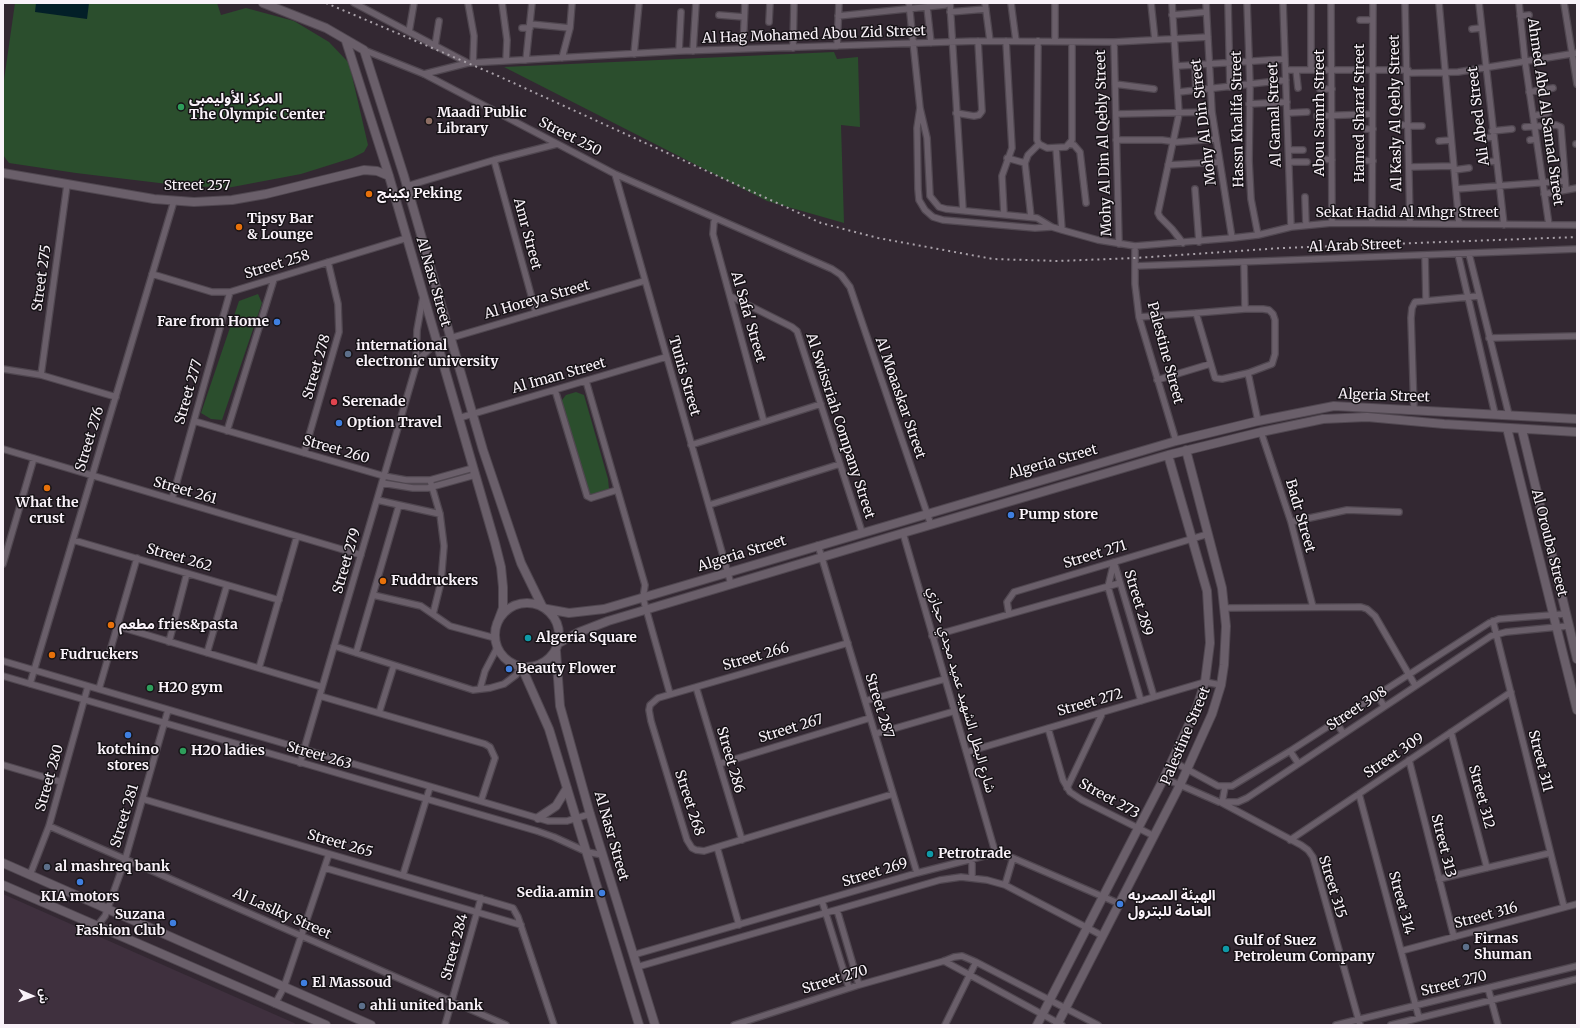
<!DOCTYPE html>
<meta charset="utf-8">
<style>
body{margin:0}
#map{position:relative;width:1580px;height:1028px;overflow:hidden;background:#332832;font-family:Merriweather,"Noto Sans Arabic",serif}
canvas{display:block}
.frame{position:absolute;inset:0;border:4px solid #f9f2f9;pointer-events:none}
.north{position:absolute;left:12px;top:976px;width:40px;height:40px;-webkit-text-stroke:3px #171317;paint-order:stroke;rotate:92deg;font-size:11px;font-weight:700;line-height:16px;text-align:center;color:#f9f2f9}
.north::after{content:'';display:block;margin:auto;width:14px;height:18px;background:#f9f2f9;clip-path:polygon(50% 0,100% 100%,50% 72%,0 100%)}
</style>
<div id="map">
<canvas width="1580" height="1028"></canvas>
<div class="frame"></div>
<div class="north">ش</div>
</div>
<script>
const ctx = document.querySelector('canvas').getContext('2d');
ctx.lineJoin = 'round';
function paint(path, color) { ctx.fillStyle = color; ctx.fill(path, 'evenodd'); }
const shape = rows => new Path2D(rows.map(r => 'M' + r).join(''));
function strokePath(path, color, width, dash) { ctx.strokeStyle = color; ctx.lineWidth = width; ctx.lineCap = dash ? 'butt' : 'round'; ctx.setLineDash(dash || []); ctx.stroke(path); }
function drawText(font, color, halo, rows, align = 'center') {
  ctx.font = font + ' Merriweather,"Noto Sans Arabic",serif'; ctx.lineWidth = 3; ctx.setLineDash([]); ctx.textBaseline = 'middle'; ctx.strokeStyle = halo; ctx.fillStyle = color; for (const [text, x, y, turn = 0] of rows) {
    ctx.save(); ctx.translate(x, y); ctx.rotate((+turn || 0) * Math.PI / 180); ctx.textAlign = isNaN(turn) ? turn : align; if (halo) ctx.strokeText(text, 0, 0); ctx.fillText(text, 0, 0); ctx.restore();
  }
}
paint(shape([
 [3,894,294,1023,297,1025,3,1025]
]), '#3f303e');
paint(shape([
 [15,3,217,3,221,15,246,8,294,21,329,42,349,63,368,145,364,152,352,158,301,174,227,188,176,185,76,173,9,163,3,155,3,87],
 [834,52,837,59,858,57,860,127,841,125,844,223,767,201,504,67],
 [258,294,262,303,222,420,211,419,201,413,239,301],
 [576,392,584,395,608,479,609,489,591,496,590,496,562,404,562,400,566,395]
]), '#2b4e2d');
paint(shape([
 [36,3,89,3,87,19,35,12]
]), '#031f28');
const street = shape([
 [354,3,468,63],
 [468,3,474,36,473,62],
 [502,3,507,40,506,61],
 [909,3,920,108,927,138,930,196,939,207,946,209,1037,218,1052,227,1062,230,1098,240,1135,246,1232,238,1258,235,1291,227,1332,223,1577,225],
 [950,3,963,210],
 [985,3,990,41],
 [1011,3,1016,41],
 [1151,3,1155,40],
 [1172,3,1179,114,1158,213,1160,217,1172,229,1183,243],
 [1206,3,1212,112,1232,238],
 [1228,3,1230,87],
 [1247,3,1250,85,1249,161,1251,199,1258,235],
 [1283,3,1291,227],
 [1331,3,1332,223],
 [1405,3,1410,223],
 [1439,3,1459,223],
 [1479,3,1504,225],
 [1519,3,1525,61,1549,225],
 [1564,3,1577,84],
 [927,7,931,43],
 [950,12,986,9],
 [719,15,744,17],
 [1172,15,1206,12],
 [838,16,945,5],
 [1520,16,1529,15],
 [1360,20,1372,20],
 [769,22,770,3],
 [530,24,570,28],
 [522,28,530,28],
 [1472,29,1481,28],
 [409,32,414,3],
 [1038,41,1037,140,1039,144,1047,148,1066,147,1072,140,1072,42],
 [1055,41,1055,3],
 [1114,42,1119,244],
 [435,46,439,21],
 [837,46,839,3],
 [793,48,794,3],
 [743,49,745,3],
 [364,50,424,74,615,174,832,269,841,275,850,287,931,525],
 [679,51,681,12],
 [693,51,696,3],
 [634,54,639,3],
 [562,58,570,28,572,3],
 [526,60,532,3],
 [1195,65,1196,90],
 [1177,66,1285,59],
 [1286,70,1408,70],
 [1296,70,1298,88],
 [1311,70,1311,3],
 [1408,73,1458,72,1577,53],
 [424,74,468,63,679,51,978,41,1114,42,1208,37],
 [1115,84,1154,89],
 [1320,89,1332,89],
 [1179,92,1286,80],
 [1529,92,1553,88],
 [1249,104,1287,102],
 [920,108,917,128,918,189,919,200,925,210,933,217,943,220,1035,228,1051,227],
 [956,113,974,116,979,115,982,111,978,41],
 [1287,113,1307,112],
 [1116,114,1212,112],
 [1317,116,1372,114],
 [1533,116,1548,113],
 [1399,125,1408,125],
 [1408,126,1422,126],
 [1525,127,1556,125,1561,127,1566,190],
 [1366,129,1373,129],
 [1492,131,1512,129],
 [1485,138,1493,137],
 [1116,140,1162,140,1177,142,1216,139],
 [1530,140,1536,139],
 [1439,141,1451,140],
 [1069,144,1074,145,1080,152,1086,203],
 [1576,144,1577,144],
 [1056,148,1062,230],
 [1289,150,1303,150],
 [1007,158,1025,163],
 [1322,159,1332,160],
 [494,160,536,313],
 [1359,160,1373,161],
 [1289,162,1307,162],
 [1487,162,1496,161],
 [1168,165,1220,162],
 [1409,167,1453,166],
 [1454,170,1469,168],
 [615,174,731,584],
 [407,186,494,160,557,144],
 [1195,189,1199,242],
 [1456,189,1565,181],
 [1544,194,1577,188],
 [1305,197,1306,225],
 [1004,214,1002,176,1012,148,1006,41],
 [1031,217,1025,163,1028,155,1039,144],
 [717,219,714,222,713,234,764,422],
 [1372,222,1373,3],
 [1135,246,1135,284,1139,317,1176,441],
 [1458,254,1495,414],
 [1469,254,1509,415],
 [1425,255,1426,300],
 [1244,262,1245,309],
 [1135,266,1577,249],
 [152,274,212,292,230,292,407,238],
 [730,296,792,327,797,331,862,532],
 [1139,317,1196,313,1245,309,1263,309,1269,310,1273,314,1275,320,1275,354,1272,364,1248,373,1222,379,1215,378,1196,313],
 [1489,338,1577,336],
 [416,366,417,330,423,297],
 [3,369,41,375,116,397],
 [1248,373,1258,421],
 [41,375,67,185],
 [1157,380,1210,364],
 [586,381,645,585,643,598,670,694],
 [555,390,587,496,591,498,617,490],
 [1414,410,1411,318,1412,308,1415,302,1479,296],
 [459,418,666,357],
 [194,421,384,476,406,480,430,480,473,468],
 [227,431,274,279],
 [1261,432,1291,522,1313,607],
 [691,445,821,404],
 [3,449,361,555],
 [304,453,339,332,338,304,328,262],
 [430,480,440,514,444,546,441,582,433,614],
 [382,483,413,488,428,488,475,475],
 [172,499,230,292],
 [377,500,440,514],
 [709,505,840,464],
 [1291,522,1347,510,1399,512],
 [903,533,996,855],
 [73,540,279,600],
 [818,545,917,873],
 [1114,562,1108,587,1141,701],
 [1114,562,1154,697],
 [3,564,34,458],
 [373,595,421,606,450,626,495,638],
 [1225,608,1361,607,1367,609,1375,616,1415,685],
 [1009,614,1007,602,1014,592,1208,534],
 [1493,621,1564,907],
 [117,626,322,687],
 [932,636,1120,583],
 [169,642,187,573],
 [848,643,658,698,650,705,649,710,651,721,687,840,692,848,696,850,704,851,893,794],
 [334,646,473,690,490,688,504,684,516,675,520,667],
 [207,653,227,585],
 [356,653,399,505],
 [3,661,548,821,567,821,590,814],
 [259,668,297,536],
 [3,676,537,831,554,837,587,852,603,855],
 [30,684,174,201],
 [696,687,742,840],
 [99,689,137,558],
 [480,689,485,671,497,648],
 [1377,695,1384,706],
 [320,696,485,744,490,747,495,758,481,801],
 [865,701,945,679],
 [379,713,394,665],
 [1336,722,1343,733],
 [1048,728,1063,780,1070,792,1082,800,1154,836],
 [1451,732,1487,868],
 [875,734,955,711],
 [1290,751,1298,763],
 [967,752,1205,682,1221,685],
 [1409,760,1454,937],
 [1172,761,1218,786,1232,786,1290,751,1489,623,1499,619,1565,614],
 [300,763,416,366,421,357,437,342,644,281],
 [719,764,870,718],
 [3,765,61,782],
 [1164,778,1219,802,1238,802,1247,798,1491,636,1506,632,1568,626],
 [1225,787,1222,803,1301,845,1308,850,1313,857,1360,1025],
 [1067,788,1103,712],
 [1359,794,1419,1018],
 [143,799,513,908,518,917,554,1025],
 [49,826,506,1025],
 [1290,840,1511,692],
 [717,847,739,925],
 [972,859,972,878],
 [325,868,521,925],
 [30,875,49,826,88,686],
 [403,875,430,787],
 [1439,879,1550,853],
 [1005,885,1013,858],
 [822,901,849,988],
 [837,910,859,985],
 [97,926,105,916,125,860,168,710],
 [1401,951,1577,904],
 [633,955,917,873,988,855,1003,855,1013,858,1120,904],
 [944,961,1062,1025],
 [637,967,940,880,961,877,987,880,1005,885,1103,936],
 [1488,988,1498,1025],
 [275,1004,284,987,329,854],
 [445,1025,481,898],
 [734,1025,859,985,944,961,954,957,962,956,976,962,1098,1025],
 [945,1025,976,962],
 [1336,1025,1577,966],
 [1391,1025,1577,979]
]);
const secondary = shape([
 [263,3,326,28,364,50,404,176,483,450,521,563,542,606],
 [346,41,389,176,495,543,501,567,503,587,503,608,497,624],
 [3,173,154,199,194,202,232,200,266,194,364,170,377,171,389,176],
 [1507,428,1577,710],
 [1522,430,1577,659],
 '495 635a32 32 0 1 1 64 0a32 32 0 1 1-64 0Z',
 [547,609,569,613,604,609,1176,441,1258,421,1334,406,1577,419],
 [559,643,577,633,608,621,903,533,1168,455,1261,432,1323,419,1367,417,1444,424,1577,432],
 [556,651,560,706,590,814,655,1025],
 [522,668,549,729,639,1025],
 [538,818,556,806,567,788],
 [3,863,371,1025],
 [3,885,326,1025],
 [1037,1025,1164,778,1197,707,1205,682,1210,643,1207,591,1168,455],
 [1057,1025,1180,785,1212,714,1221,685,1224,665,1226,626,1222,588,1186,450]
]);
strokePath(street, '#504750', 8);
strokePath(secondary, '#504750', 10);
strokePath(street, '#6a5f6a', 5.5);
strokePath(secondary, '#6a5f6a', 8);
strokePath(shape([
 [326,3,496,75,821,223,878,238,993,259,1058,261,1135,258,1282,248,1577,237]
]), '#a9a1a9', 2, [2, 4]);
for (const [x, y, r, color] of [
 [181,107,4,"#2e9e5b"],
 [429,121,4,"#8d6e63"],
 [369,194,4,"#e8710a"],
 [239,227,4,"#e8710a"],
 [277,322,4,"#3f7fe0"],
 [348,354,4,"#5c6f8a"],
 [334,402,4,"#e0444e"],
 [339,423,4,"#3f7fe0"],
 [47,488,4,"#e8710a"],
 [1011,515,4,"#3f7fe0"],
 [383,581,4,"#e8710a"],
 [111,625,4,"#e8710a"],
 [528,638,4,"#0f9aa8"],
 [52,655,4,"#e8710a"],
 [509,669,4,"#3f7fe0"],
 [150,688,4,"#2e9e5b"],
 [128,735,4,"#3f7fe0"],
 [183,751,4,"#2e9e5b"],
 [930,854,4,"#0f9aa8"],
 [47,867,4,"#5c6f8a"],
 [80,882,4,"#3f7fe0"],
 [602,893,4,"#3f7fe0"],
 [1120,904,4,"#3f7fe0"],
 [173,923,4,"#3f7fe0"],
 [1466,947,4,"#5c6f8a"],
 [1226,949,4,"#0f9aa8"],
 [304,983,4,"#3f7fe0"],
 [362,1006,4,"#5c6f8a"]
]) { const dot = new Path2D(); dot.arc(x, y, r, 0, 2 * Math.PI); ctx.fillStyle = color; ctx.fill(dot); strokePath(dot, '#171317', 1.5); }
drawText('14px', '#f9f2f9', '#171317', [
 ["Al Hag Mohamed Abou Zid Street",814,35,-2],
 ["Ahmed Abd Al Samad Street",1545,112,82],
 ["Abou Samrh Street",1320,113,-90],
 ["Hamed Sharaf Street",1360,113,-90],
 ["Al Kasly Al Qebly Street",1396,113,-91],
 ["Al Gamal Street",1275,115,-92],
 ["Ali Abed Street",1479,116,-97],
 ["Hassn Khalifa Street",1238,119,-91],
 ["Mohy Al Din Street",1204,122,-97],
 ["Street 250",570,137,27],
 ["Mohy Al Din Al Qebly Street",1104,143,-92],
 ["Street 257",197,186],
 ["Sekat Hadid Al Mhgr Street",1407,213],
 ["Amr Street",527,234,75],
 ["Al Arab Street",1355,246,-2],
 ["Street 258",277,265,-17],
 ["Street 275",42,278,-82],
 ["Al Nasr Street",433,282,74],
 ["Al Horeya Street",537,300,-16],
 ["Al Safa' Street",748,317,74],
 ["Palestine Street",1165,353,75],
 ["Street 278",317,367,-74],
 ["Al Iman Street",559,376,-16],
 ["Tunis Street",684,376,74],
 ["Street 277",189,392,-74],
 ["Algeria Street",1384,396,2],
 ["Al Moaaskar Street",900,398,71],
 ["Al Swissriah Company Street",840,426,72],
 ["Street 276",90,439,-73],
 ["Street 260",336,450,16],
 ["Algeria Street",1053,462,-16],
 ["Street 261",185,491,16],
 ["Badr Street",1300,516,74],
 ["Al Orouba Street",1549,543,76],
 ["Algeria Street",742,554,-17],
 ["Street 271",1095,555,-17],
 ["Street 262",179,558,16],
 ["Street 279",347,561,-74],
 ["Street 289",1138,603,73],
 ["Street 266",756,657,-16],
 ["شارع البطل الشهيد عميد مجدي حجازي",961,690,74],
 ["Street 272",1090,703,-16],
 ["Street 287",879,706,73],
 ["Street 308",1357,709,-33],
 ["Street 267",791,729,-17],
 ["Palestine Street",1186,736,-67],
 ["Street 263",319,756,16],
 ["Street 309",1394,756,-34],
 ["Street 286",730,760,74],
 ["Street 311",1540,761,76],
 ["Street 280",50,778,-74],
 ["Street 312",1481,797,75],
 ["Street 273",1109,799,29],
 ["Street 268",689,803,72],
 ["Street 281",125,816,-73],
 ["Al Nasr Street",611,836,74],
 ["Street 265",340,844,16],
 ["Street 313",1443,846,76],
 ["Street 269",875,873,-17],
 ["Street 315",1332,887,73],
 ["Street 314",1401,903,75],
 ["Al Laslky Street",282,914,24],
 ["Street 316",1486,916,-15],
 ["Street 284",455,947,-75],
 ["Street 270",835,980,-17],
 ["Street 270",1454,984,-14]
]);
drawText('bold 14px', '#f9f2f9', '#171317', [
 ["المركز الأوليمبى",189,99],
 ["The Olympic Center",189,115],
 ["Maadi Public",437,113],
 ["Library",437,129],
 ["بكينج Peking",377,194],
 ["Tipsy Bar",247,219],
 ["& Lounge",247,235],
 ["Fare from Home",269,322,"right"],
 ["international",356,346],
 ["electronic university",356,362],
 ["Serenade",342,402],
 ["Option Travel",347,423],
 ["What the",47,503,"center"],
 ["crust",47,519,"center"],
 ["Pump store",1019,515],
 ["Fuddruckers",391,581],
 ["مطعم fries&pasta",119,625],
 ["Algeria Square",536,638],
 ["Fudruckers",60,655],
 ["Beauty Flower",517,669],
 ["H2O gym",158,688],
 ["kotchino",128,750,"center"],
 ["stores",128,766,"center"],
 ["H2O ladies",191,751],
 ["Petrotrade",938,854],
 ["al mashreq bank",55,867],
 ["Sedia.amin",594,893,"right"],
 ["الهيئة المصريه",1128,896],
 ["العامة للبترول",1128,912],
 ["KIA motors",80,897,"center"],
 ["Suzana",165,915,"right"],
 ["Fashion Club",165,931,"right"],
 ["Firnas",1474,939],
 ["Shuman",1474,955],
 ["Gulf of Suez",1234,941],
 ["Petroleum Company",1234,957],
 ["El Massoud",312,983],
 ["ahli united bank",370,1006]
], 'left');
</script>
